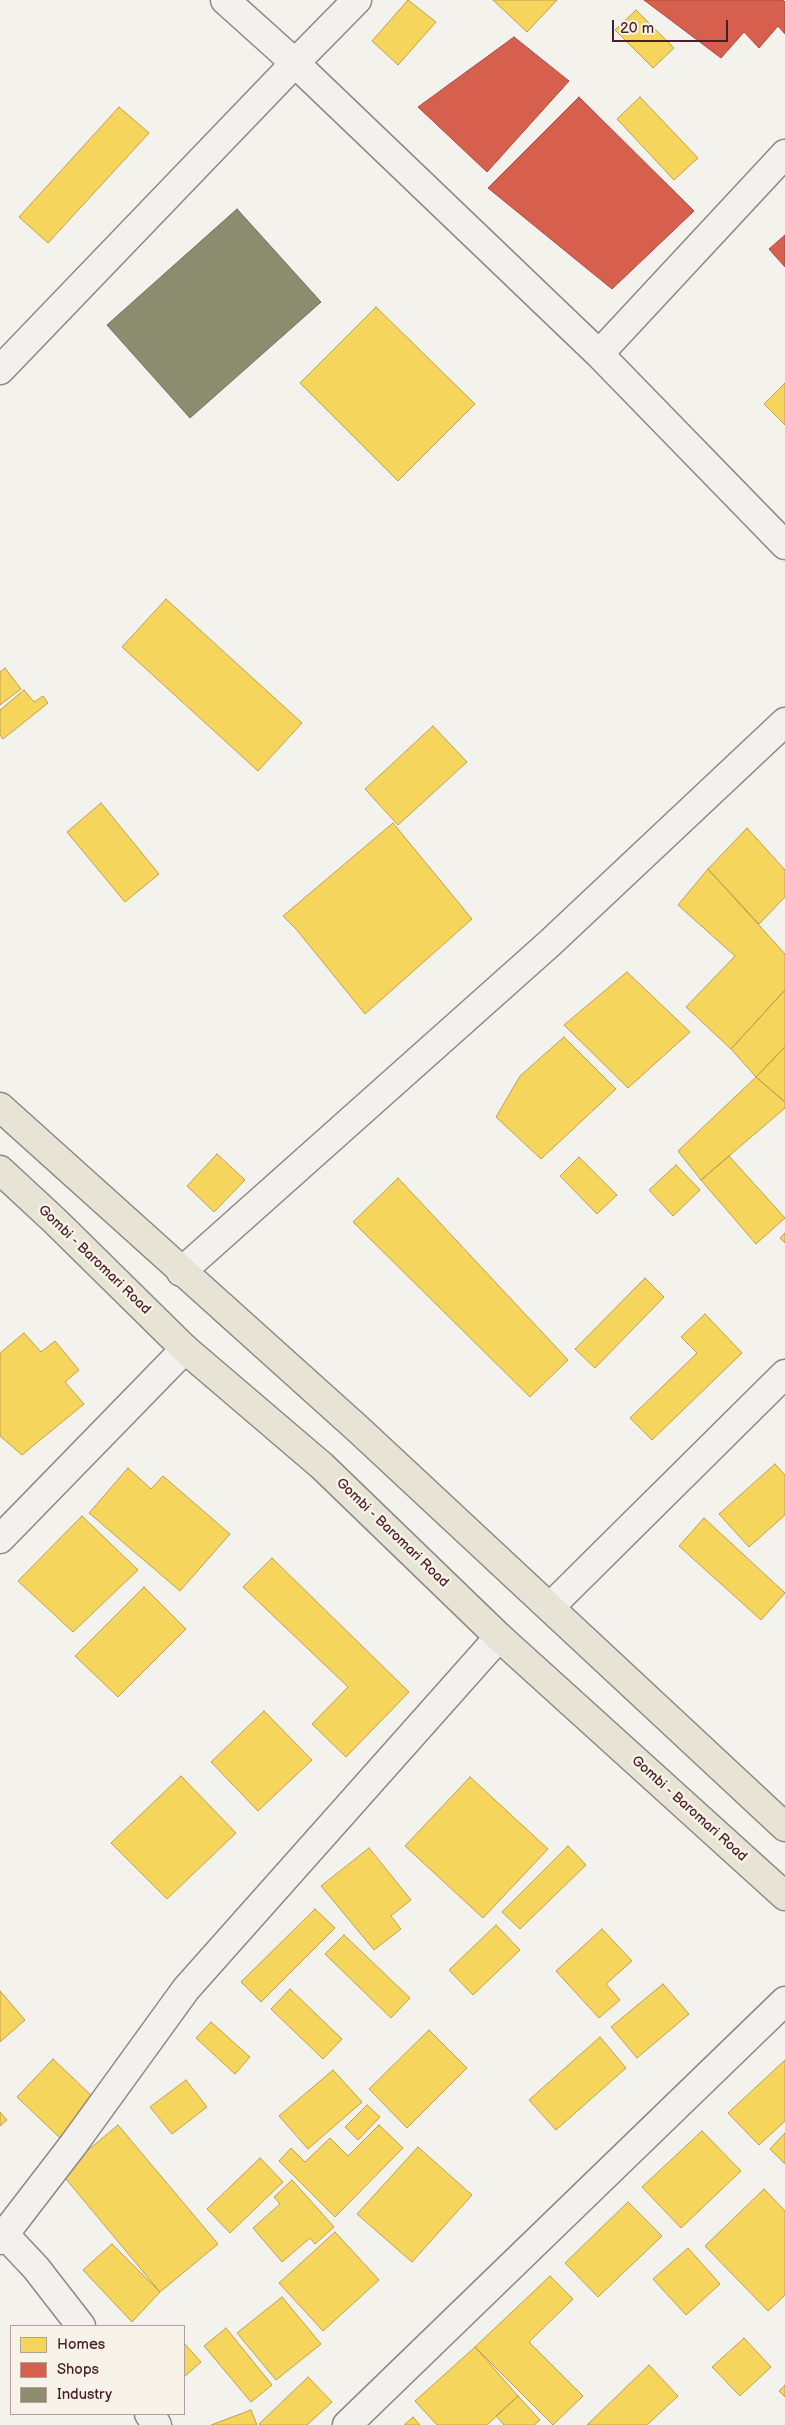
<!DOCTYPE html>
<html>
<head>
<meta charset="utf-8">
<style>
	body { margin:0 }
	#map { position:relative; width:785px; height:2425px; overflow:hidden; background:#f4f2ec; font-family:"Balsamiq Sans",sans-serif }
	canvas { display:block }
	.legend { position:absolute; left:10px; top:2325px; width:175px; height:90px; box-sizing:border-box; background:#f7f3e8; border:1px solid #b29e9c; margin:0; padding:6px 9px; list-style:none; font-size:15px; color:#4a1f2b }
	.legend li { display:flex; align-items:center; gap:10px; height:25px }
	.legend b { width:25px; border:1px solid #b29e9c }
	.scale { position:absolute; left:612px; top:20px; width:116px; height:22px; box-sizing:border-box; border:2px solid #4a1f2b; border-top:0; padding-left:6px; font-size:15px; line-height:18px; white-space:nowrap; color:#4a1f2b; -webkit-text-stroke:4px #f7f3e8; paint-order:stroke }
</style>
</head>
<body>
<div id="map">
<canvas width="785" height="2425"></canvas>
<ul class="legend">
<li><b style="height:14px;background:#f6d55c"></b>Homes</li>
<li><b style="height:14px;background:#d6604d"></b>Shops</li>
<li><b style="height:14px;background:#8c8c6e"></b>Industry</li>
</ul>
<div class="scale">20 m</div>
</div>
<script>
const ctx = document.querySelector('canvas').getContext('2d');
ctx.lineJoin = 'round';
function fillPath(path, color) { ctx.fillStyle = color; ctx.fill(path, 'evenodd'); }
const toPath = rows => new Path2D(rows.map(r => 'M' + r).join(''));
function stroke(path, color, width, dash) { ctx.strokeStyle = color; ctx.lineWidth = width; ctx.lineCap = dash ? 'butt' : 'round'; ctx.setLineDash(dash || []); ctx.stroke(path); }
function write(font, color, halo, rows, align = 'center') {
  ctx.font = font + ' "Balsamiq Sans",sans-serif'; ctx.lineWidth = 5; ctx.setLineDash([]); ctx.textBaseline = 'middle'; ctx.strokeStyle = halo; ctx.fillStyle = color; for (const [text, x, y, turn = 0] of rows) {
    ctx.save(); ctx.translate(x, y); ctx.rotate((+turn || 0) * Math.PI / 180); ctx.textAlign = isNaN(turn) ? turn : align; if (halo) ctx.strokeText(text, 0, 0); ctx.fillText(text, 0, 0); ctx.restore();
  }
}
const homes = toPath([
	[408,0,436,22,398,65,372,41,408,0],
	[493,0,557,0,527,32,493,0],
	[636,10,674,48,653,68,615,30,636,10],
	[640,97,698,158,674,180,617,119,640,97],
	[119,107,149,133,48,243,19,217,119,107],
	[376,307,475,404,398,481,300,383,376,307],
	[785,383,785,425,764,404,785,383],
	[166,599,302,723,258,771,122,647,166,599],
	[5,668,21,689,0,705,0,672,5,668],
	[24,690,34,702,43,696,48,703,3,739,0,735,0,710,24,690],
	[433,726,467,762,398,825,365,789,433,726],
	[101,803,159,874,125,902,67,832,101,803],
	[393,823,472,919,365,1014,296,929,283,916,393,823],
	[747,828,785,870,785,897,759,924,708,869,747,828],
	[708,869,785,954,785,990,731,1049,686,1007,735,956,678,905,708,869],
	[627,972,690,1032,628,1088,564,1025,627,972],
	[785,990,785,1047,756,1077,731,1049,785,990],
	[564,1037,616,1089,541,1159,496,1117,520,1076,564,1037],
	[785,1047,785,1102,756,1077,785,1047],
	[756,1077,785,1102,785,1108,701,1180,678,1151,756,1077],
	[217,1154,245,1180,214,1212,187,1186,217,1154],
	[729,1156,785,1218,756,1244,701,1180,729,1156],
	[579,1157,617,1195,597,1214,560,1176,579,1157],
	[676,1165,700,1190,673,1216,649,1190,676,1165],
	[398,1178,568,1360,530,1397,353,1222,398,1178],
	[785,1233,785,1243,780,1238,785,1233],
	[645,1278,664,1297,595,1368,575,1349,645,1278],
	[705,1314,742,1353,652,1440,630,1418,697,1353,681,1337,705,1314],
	[24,1333,41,1352,55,1341,79,1370,65,1382,84,1404,22,1455,0,1436,0,1353,24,1333],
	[775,1464,785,1475,785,1515,749,1547,719,1514,775,1464],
	[128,1468,151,1489,163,1476,230,1534,180,1591,89,1513,128,1468],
	[82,1516,138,1570,73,1632,18,1581,82,1516],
	[704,1518,785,1593,761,1620,679,1546,704,1518],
	[272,1558,409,1692,346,1757,312,1724,348,1687,243,1587,272,1558],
	[144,1587,186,1629,118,1697,75,1656,144,1587],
	[264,1711,312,1760,258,1811,211,1762,264,1711],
	[181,1776,236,1833,167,1899,111,1843,181,1776],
	[470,1777,548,1849,483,1918,405,1846,470,1777],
	[568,1846,586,1865,520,1929,502,1912,568,1846],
	[369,1848,411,1900,391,1916,401,1929,374,1950,321,1886,369,1848],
	[315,1909,335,1928,261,2002,241,1982,315,1909],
	[496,1925,520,1950,473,1995,449,1970,496,1925],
	[602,1929,632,1961,606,1984,620,2000,599,2018,556,1971,602,1929],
	[344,1935,410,1998,391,2018,325,1954,344,1935],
	[663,1984,689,2014,637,2058,611,2027,663,1984],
	[290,1989,342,2039,323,2059,271,2009,290,1989],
	[0,1991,25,2020,0,2042,0,1991],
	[211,2022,250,2057,235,2074,196,2038,211,2022],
	[429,2030,467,2068,407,2128,369,2089,429,2030],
	[600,2037,626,2068,556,2130,529,2100,600,2037],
	[53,2059,96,2100,60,2138,17,2097,53,2059],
	[785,2060,785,2121,759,2145,728,2113,785,2060],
	[333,2070,362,2102,308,2149,279,2116,333,2070],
	[186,2080,207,2107,172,2134,150,2107,186,2080],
	[367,2105,380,2117,358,2140,345,2127,367,2105],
	[0,2112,7,2120,0,2126,0,2112],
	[118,2125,218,2244,160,2292,61,2173,118,2125],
	[379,2125,403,2148,335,2217,279,2161,291,2148,305,2162,330,2138,348,2156,379,2125],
	[702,2131,741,2171,681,2228,642,2187,702,2131],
	[785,2133,785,2164,770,2149,785,2133],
	[418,2147,472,2195,412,2262,357,2214,418,2147],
	[260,2158,283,2182,230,2233,207,2209,260,2158],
	[292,2180,334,2227,315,2244,310,2238,282,2262,253,2228,280,2204,274,2197,292,2180],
	[764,2189,785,2211,785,2295,768,2311,705,2246,764,2189],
	[628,2202,662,2236,598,2297,565,2263,628,2202],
	[335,2232,379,2280,323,2331,279,2283,335,2232],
	[112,2244,160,2292,132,2322,83,2270,112,2244],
	[688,2248,720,2284,686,2315,653,2279,688,2248],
	[550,2276,573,2299,529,2342,583,2396,553,2425,475,2347,550,2276],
	[282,2297,321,2344,276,2380,237,2333,282,2297],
	[226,2328,272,2385,251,2402,204,2346,226,2328],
	[744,2338,771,2367,740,2396,712,2367,744,2338],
	[184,2343,201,2362,184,2377,184,2343],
	[475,2347,518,2396,487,2425,437,2425,415,2401,475,2347],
	[649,2365,678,2396,647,2425,587,2425,649,2365],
	[308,2377,332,2402,307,2425,260,2425,259,2424,308,2377],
	[785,2385,785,2397,779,2391,785,2385],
	[518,2396,540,2420,534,2425,504,2425,496,2416,518,2396],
	[251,2410,257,2425,211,2425,251,2410],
	[413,2417,420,2425,404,2425,413,2417]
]);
const shops = toPath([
	[644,0,783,0,785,2,785,34,778,26,759,48,744,32,721,58,644,0],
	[514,37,569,81,487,172,418,107,514,37],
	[579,97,694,211,612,289,488,188,579,97],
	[785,235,785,267,769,249,785,235]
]);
const industry = toPath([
	[237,209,321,302,190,418,107,325,237,209]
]);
const minor = toPath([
	[357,0,295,63,599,354,785,154],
	[599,354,785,545],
	[0,370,295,63,225,0],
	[181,1272,550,943,785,722],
	[0,1539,185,1349],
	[550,1607,785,1374],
	[5,2235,36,2268,81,2326],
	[0,2240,73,2145,186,1989,499,1637],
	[149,2414,157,2425],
	[347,2425,785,2001]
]);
const primary = toPath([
	[0,1107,358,1429,785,1827],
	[0,1170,54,1220,185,1349,322,1466,499,1637,785,1896]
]);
const streetNames = [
	["Gombi - Baromari Road",94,1260,44],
	["Gombi - Baromari Road",392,1533,44],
	["Gombi - Baromari Road",689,1809,42]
];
fillPath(homes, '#f6d55c');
stroke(homes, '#c29e4d', 1);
fillPath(shops, '#d6604d');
stroke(shops, '#ac4c43', 1);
fillPath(industry, '#8c8c6e');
stroke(industry, '#786b5a', 1);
stroke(minor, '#8f8685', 31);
stroke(primary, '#8f8685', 31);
stroke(minor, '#f2f1ed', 28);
stroke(primary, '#e8e4d5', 28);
write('14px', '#4a1f2b', '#f7f3e8', streetNames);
</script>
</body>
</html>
